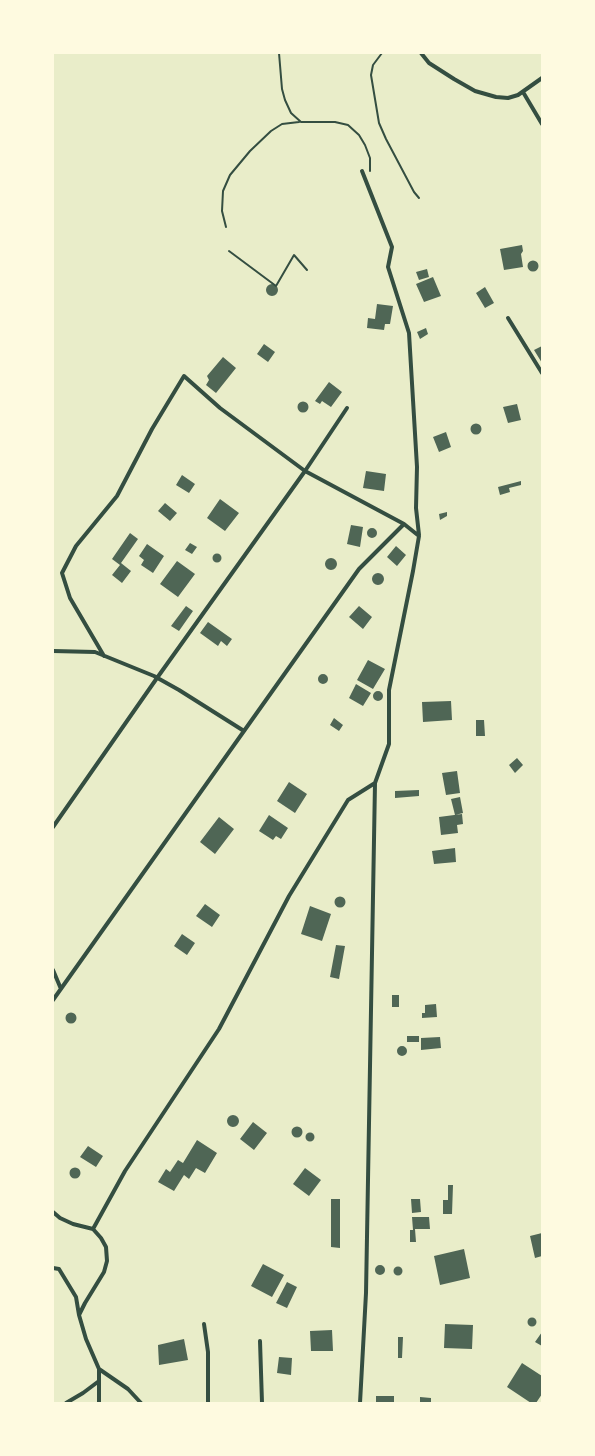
<!DOCTYPE html>
<html>
<head>
<meta charset="utf-8">
<style>
	body { margin:0 }
	#map { position:relative; width:595px; height:1456px; overflow:hidden; background:#e9edc9; font-family:Jost,sans-serif }
	canvas { display:block }
	.frame { position:absolute; inset:0; border:54px solid #fefae0; pointer-events:none }
</style>
</head>
<body>
<div id="map">
<canvas width="595" height="1456"></canvas>
<div class="frame"></div>
</div>
<script>
const ctx = document.querySelector('canvas').getContext('2d');
ctx.lineJoin = 'round';
function fillPath(path, color) { ctx.fillStyle = color; ctx.fill(path, 'evenodd'); }
const toPath = rows => new Path2D(rows.map(r => 'M' + r).join(''));
function stroke(path, color, width, dash) { ctx.strokeStyle = color; ctx.lineWidth = width; ctx.lineCap = dash ? 'butt' : 'round'; ctx.setLineDash(dash || []); ctx.stroke(path); }
const building = toPath([
	[522,245,523,251,521,254,523,267,504,270,500,249],
	'527.5 266a5.5 5.5 0 1 1 11 0a5.5 5.5 0 1 1-11 0Z',
	[427,269,429,277,419,280,416,272],
	[433,277,441,296,424,302,416,284],
	'266 290a6 6 0 1 1 12 0a6 6 0 1 1-12 0Z',
	[485,287,494,303,485,308,476,293],
	[377,304,393,306,390,324,385,324,384,330,367,328,368,318,375,319],
	[426,328,428,334,420,339,417,332],
	[264,344,275,352,268,362,257,354],
	[542,346,542,363,534,350],
	[223,357,236,368,216,393,206,385,209,380,207,376],
	[329,382,342,392,331,407,322,401,320,404,315,401],
	'297.5 407a5.5 5.5 0 1 1 11 0a5.5 5.5 0 1 1-11 0Z',
	[517,404,521,420,508,423,503,407],
	'470.5 429a5.5 5.5 0 1 1 11 0a5.5 5.5 0 1 1-11 0Z',
	[446,432,451,447,439,452,433,437],
	[366,471,386,474,384,491,363,488],
	[182,475,195,484,189,493,176,485],
	[521,481,521,485,509,488,510,492,500,495,498,487],
	[220,499,239,513,225,531,207,518],
	[165,503,177,513,170,521,158,511],
	[447,512,447,516,440,520,439,514],
	[351,525,363,527,360,547,347,544],
	'367 533a5 5 0 1 1 10 0a5 5 0 1 1-10 0Z',
	[130,533,138,539,121,563,131,571,122,583,112,575,120,565,112,559],
	[190,543,197,547,192,554,185,550],
	[147,544,164,556,153,573,141,565,144,560,139,556],
	[396,546,406,555,397,566,387,557],
	'212.5 558a4.5 4.5 0 1 1 9 0a4.5 4.5 0 1 1-9 0Z',
	'325 564a6 6 0 1 1 12 0a6 6 0 1 1-12 0Z',
	[177,561,195,574,178,597,160,584],
	'372 579a6 6 0 1 1 12 0a6 6 0 1 1-12 0Z',
	[186,606,193,611,179,631,171,626],
	[359,606,372,617,363,629,349,617],
	[208,622,232,639,227,646,221,641,218,646,200,633],
	[368,660,385,669,373,689,357,680],
	'318 679a5 5 0 1 1 10 0a5 5 0 1 1-10 0Z',
	[356,684,371,693,363,706,349,698],
	'373 696a5 5 0 1 1 10 0a5 5 0 1 1-10 0Z',
	[451,701,452,720,423,722,422,702],
	[334,718,343,725,339,731,330,725],
	[476,720,484,720,485,736,476,736],
	[517,758,523,765,515,773,509,765],
	[457,771,460,793,446,795,442,773],
	[289,782,307,794,295,813,277,801],
	[419,790,419,796,395,798,395,791],
	[460,797,463,813,455,815,451,799],
	[462,814,463,824,457,825,458,833,441,835,439,817],
	[269,815,288,828,281,839,276,836,273,840,259,831],
	[219,817,234,829,215,854,200,842],
	[455,848,456,862,434,864,432,851],
	'334.5 902a5.5 5.5 0 1 1 11 0a5.5 5.5 0 1 1-11 0Z',
	[205,904,220,915,212,927,196,916],
	[310,906,331,914,322,941,301,934],
	[182,934,195,943,187,955,174,946],
	[336,945,345,946,339,979,330,977],
	[392,995,399,995,399,1007,392,1007],
	[436,1004,437,1017,422,1018,422,1013,425,1013,425,1005],
	'65.5 1018a5.5 5.5 0 1 1 11 0a5.5 5.5 0 1 1-11 0Z',
	[407,1036,419,1036,419,1042,407,1042],
	[440,1037,441,1048,421,1050,421,1038],
	'397 1051a5 5 0 1 1 10 0a5 5 0 1 1-10 0Z',
	'227 1121a6 6 0 1 1 12 0a6 6 0 1 1-12 0Z',
	[253,1122,267,1133,254,1150,240,1139],
	'291.5 1132a5.5 5.5 0 1 1 11 0a5.5 5.5 0 1 1-11 0Z',
	'305.5 1137a4.5 4.5 0 1 1 9 0a4.5 4.5 0 1 1-9 0Z',
	[197,1140,217,1153,205,1173,196,1168,189,1179,184,1175,174,1191,158,1182,166,1169,170,1172,178,1160,183,1163],
	[88,1146,103,1156,96,1167,80,1157],
	'69.5 1173a5.5 5.5 0 1 1 11 0a5.5 5.5 0 1 1-11 0Z',
	[305,1168,321,1180,309,1196,293,1184],
	[448,1185,453,1185,452,1214,443,1214,443,1200,448,1200],
	[331,1199,340,1199,340,1248,331,1247],
	[411,1199,420,1199,421,1212,412,1213],
	[412,1217,429,1217,430,1229,415,1229,416,1242,410,1242,410,1230,413,1230],
	[542,1233,542,1256,535,1258,530,1236],
	[464,1249,470,1278,440,1285,434,1256],
	[263,1264,284,1275,272,1297,251,1286],
	'375 1270a5 5 0 1 1 10 0a5 5 0 1 1-10 0Z',
	'393.5 1271a4.5 4.5 0 1 1 9 0a4.5 4.5 0 1 1-9 0Z',
	[287,1282,297,1287,287,1308,276,1303],
	'527.5 1322a4.5 4.5 0 1 1 9 0a4.5 4.5 0 1 1-9 0Z',
	[445,1324,473,1325,472,1349,444,1348],
	[332,1330,333,1351,311,1351,310,1331],
	[542,1332,542,1346,535,1342],
	[398,1337,403,1337,402,1358,398,1358],
	[184,1339,188,1360,159,1365,158,1345],
	[279,1357,292,1358,291,1375,277,1373],
	[522,1363,542,1376,542,1394,536,1403,531,1403,507,1387],
	[376,1396,394,1396,394,1403,376,1403],
	[420,1397,431,1398,431,1403,420,1403]
]);
const path = toPath([
	[279,53,282,89,285,100,291,113,301,122,335,122,348,125,359,135,365,145,370,158,370,171],
	[382,53,373,65,371,75,379,123,386,139,414,192,419,198],
	[226,227,222,211,223,191,230,175,250,151,271,131,282,124,299,122],
	[229,251,276,286,294,255,307,270]
]);
const minor = toPath([
	[421,53,429,63,454,79,475,91,496,97,508,98,518,95,542,78],
	[523,92,542,124],
	[362,171,392,247,388,267,409,333,417,467,416,508,419,535],
	[508,318,542,373],
	[53,651,95,652,154,676,179,690,244,731],
	[104,656,70,598,62,573,76,546,117,496,152,429,184,376,220,408,305,471,347,408],
	[53,827,157,678,305,471,404,524,419,536,413,571,389,690,389,744,375,783,366,1293,360,1403],
	[53,970,61,989],
	[53,1000,359,569,404,524],
	[53,1212,60,1218,73,1224,93,1229,101,1238,106,1247,107,1261,104,1272,85,1303,79,1315,86,1339,99,1369,99,1403],
	[93,1229,125,1171,219,1029,289,896,348,800,375,783],
	[53,1268,59,1269,76,1297,79,1315],
	[204,1324,208,1352,208,1403],
	[260,1341,262,1403],
	[99,1369,128,1389,141,1403],
	[66,1403,83,1393,99,1381]
]);
fillPath(building, '#4f6655');
stroke(path, '#344e41', 2);
stroke(minor, '#344e41', 4);
</script>
</body>
</html>
